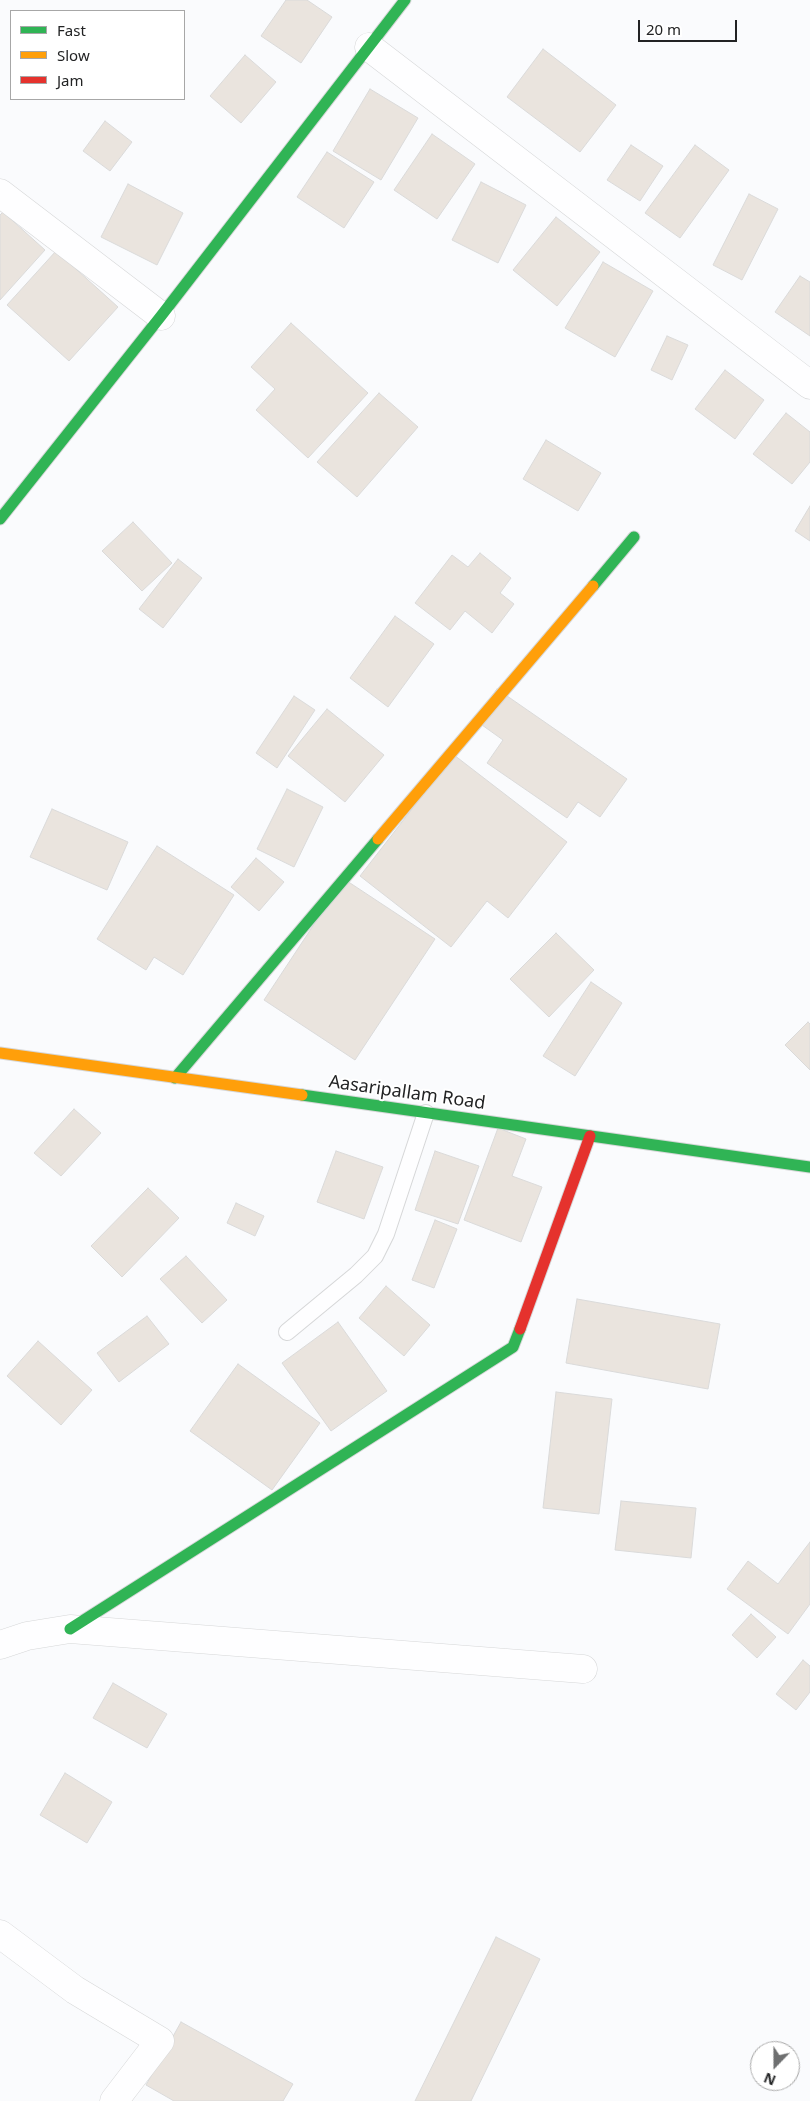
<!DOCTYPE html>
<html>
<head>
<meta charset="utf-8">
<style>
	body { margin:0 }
	#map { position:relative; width:810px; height:2101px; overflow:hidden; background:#fafbfd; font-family:"Noto Sans",sans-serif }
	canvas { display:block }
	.legend { position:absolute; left:10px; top:10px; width:175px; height:90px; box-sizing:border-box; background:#fff; border:1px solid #a7a7a7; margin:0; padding:6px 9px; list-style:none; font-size:15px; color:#222324 }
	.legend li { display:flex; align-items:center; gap:10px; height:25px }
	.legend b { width:25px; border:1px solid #a7a7a7 }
	.north { position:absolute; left:750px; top:2041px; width:50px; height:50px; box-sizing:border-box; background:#fff; border:1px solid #a7a7a7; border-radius:50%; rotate:202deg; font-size:14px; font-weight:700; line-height:20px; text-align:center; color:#222324 }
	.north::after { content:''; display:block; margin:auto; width:18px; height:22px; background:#6e6f70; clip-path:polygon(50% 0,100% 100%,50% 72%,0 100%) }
	.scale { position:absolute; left:638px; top:20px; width:99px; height:22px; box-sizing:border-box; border:2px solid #222324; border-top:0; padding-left:6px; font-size:15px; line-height:18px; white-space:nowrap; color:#222324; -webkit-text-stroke:4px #fff; paint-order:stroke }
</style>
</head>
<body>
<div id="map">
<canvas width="810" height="2101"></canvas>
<ul class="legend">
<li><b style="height:6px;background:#30b455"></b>Fast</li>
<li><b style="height:6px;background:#ff9f0a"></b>Slow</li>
<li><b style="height:6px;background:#e5322d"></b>Jam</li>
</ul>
<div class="north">N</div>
<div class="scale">20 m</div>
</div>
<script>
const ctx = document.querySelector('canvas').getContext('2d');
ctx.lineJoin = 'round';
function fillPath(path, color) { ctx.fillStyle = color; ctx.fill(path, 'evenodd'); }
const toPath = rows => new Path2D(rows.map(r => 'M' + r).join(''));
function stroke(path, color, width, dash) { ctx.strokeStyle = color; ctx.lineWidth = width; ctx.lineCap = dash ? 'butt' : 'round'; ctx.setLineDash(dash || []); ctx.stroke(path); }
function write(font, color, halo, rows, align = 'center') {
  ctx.font = font + ' "Noto Sans",sans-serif'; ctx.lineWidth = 4; ctx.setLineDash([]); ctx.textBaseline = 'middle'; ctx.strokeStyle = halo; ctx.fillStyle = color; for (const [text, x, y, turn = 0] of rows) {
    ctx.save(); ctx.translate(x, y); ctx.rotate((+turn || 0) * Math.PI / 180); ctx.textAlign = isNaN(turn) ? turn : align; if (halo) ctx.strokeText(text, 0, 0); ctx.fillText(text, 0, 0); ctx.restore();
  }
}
const building = toPath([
	[286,0,307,0,332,17,301,63,261,36,286,0],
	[543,49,616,105,580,152,507,97,543,49],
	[245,55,276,82,241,123,210,96,245,55],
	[370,89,418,118,381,180,333,151,370,89],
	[105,121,132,142,110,171,83,151,105,121],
	[432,134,475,164,437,219,394,190,432,134],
	[631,145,663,166,640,201,607,180,631,145],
	[695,145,729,170,680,238,645,213,695,145],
	[327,152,374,182,344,228,297,197,327,152],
	[481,182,526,205,498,263,452,240,481,182],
	[128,184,183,213,157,265,101,237,128,184],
	[749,194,778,209,742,280,713,265,749,194],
	[3,212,45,250,0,300,0,215,3,212],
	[556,217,600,252,557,306,513,270,556,217],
	[56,251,118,307,69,361,7,305,56,251],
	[603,262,653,291,615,357,565,328,603,262],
	[800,276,810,282,810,336,775,312,800,276],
	[291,323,368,393,308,458,256,410,275,389,251,367,291,323],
	[667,336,688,345,672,380,651,370,667,336],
	[725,370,764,400,735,439,695,409,725,370],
	[379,393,418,427,357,497,317,462,379,393],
	[786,413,810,432,810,462,792,484,753,454,786,413],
	[546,440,601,473,578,511,523,479,546,440],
	[810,506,810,541,795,531,810,506],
	[133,522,172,563,142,591,102,551,133,522],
	[480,553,511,578,500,593,514,604,492,633,465,611,450,630,415,603,452,555,468,567,480,553],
	[178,559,202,578,163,628,139,609,178,559],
	[395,616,434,644,388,707,350,678,395,616],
	[497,689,627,779,600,817,578,802,567,818,487,763,503,740,475,720,497,689],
	[294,696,315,710,277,768,256,753,294,696],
	[327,709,384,755,345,802,288,756,327,709],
	[454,755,567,842,508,918,487,901,451,947,360,876,454,755],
	[287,789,323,807,294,867,257,849,287,789],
	[52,809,128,842,107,890,30,857,52,809],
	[157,846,234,895,183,975,154,957,146,970,97,939,157,846],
	[256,858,284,882,259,911,231,887,256,858],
	[344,879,435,939,355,1060,264,1000,344,879],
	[556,933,594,970,549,1017,510,979,556,933],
	[591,982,622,1003,575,1076,543,1056,591,982],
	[808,1022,810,1024,810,1070,785,1045,808,1022],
	[74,1109,101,1133,61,1176,34,1153,74,1109],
	[498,1128,526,1139,512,1176,542,1187,521,1242,464,1220,498,1128],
	[336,1151,383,1167,364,1219,317,1202,336,1151],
	[435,1151,479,1166,458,1224,415,1210,435,1151],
	[148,1188,179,1218,122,1277,91,1246,148,1188],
	[236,1203,264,1216,255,1236,227,1223,236,1203],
	[435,1220,457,1229,434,1288,412,1280,435,1220],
	[186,1256,227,1300,202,1323,160,1279,186,1256],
	[386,1286,430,1325,404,1356,359,1318,386,1286],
	[577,1299,720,1324,708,1389,566,1363,577,1299],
	[147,1316,169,1344,119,1382,97,1353,147,1316],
	[338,1322,387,1391,331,1431,282,1363,338,1322],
	[38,1341,92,1390,61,1425,7,1376,38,1341],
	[238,1364,320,1423,272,1490,190,1431,238,1364],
	[556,1392,612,1399,599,1514,543,1508,556,1392],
	[621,1501,696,1508,691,1558,615,1550,621,1501],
	[810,1542,810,1604,788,1634,727,1589,748,1561,778,1584,810,1542],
	[751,1614,776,1637,757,1658,732,1635,751,1614],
	[803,1660,810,1666,810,1692,796,1710,776,1694,803,1660],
	[113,1683,167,1714,147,1748,93,1718,113,1683],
	[65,1773,112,1802,87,1843,40,1815,65,1773],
	[496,1937,540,1959,471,2101,415,2101,496,1937],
	[181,2022,293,2084,283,2101,174,2101,146,2085,181,2022]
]);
const lane = toPath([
	[287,1332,356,1275,375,1256,386,1234,426,1113]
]);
const street = toPath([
	[369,47,810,385],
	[0,193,161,316],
	[0,1645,27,1636,70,1629,583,1669],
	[0,1934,75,1990,160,2041,114,2101]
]);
const fast = toPath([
	[0,519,161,316,405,0],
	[593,586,634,537],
	[175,1078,378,839],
	[302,1095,810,1167],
	[70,1629,513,1347,520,1329]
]);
const slow = toPath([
	[378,839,593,586],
	[0,1053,302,1095]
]);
const jam = toPath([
	[520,1329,590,1136]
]);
const streetNames = [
	["Aasaripallam Road",407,1093,8]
];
fillPath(building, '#eae4de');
stroke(building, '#dadada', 1);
stroke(lane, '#d6d7d8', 18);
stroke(street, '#d6d7d8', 29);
stroke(fast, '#d6d7d8', 13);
stroke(slow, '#d6d7d8', 13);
stroke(jam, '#d6d7d8', 13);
stroke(lane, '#fefeff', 16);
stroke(street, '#fefeff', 28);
stroke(fast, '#30b455', 11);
stroke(slow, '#ff9f0a', 11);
stroke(jam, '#e5322d', 11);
write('18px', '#222324', '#fff', streetNames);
</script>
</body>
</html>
